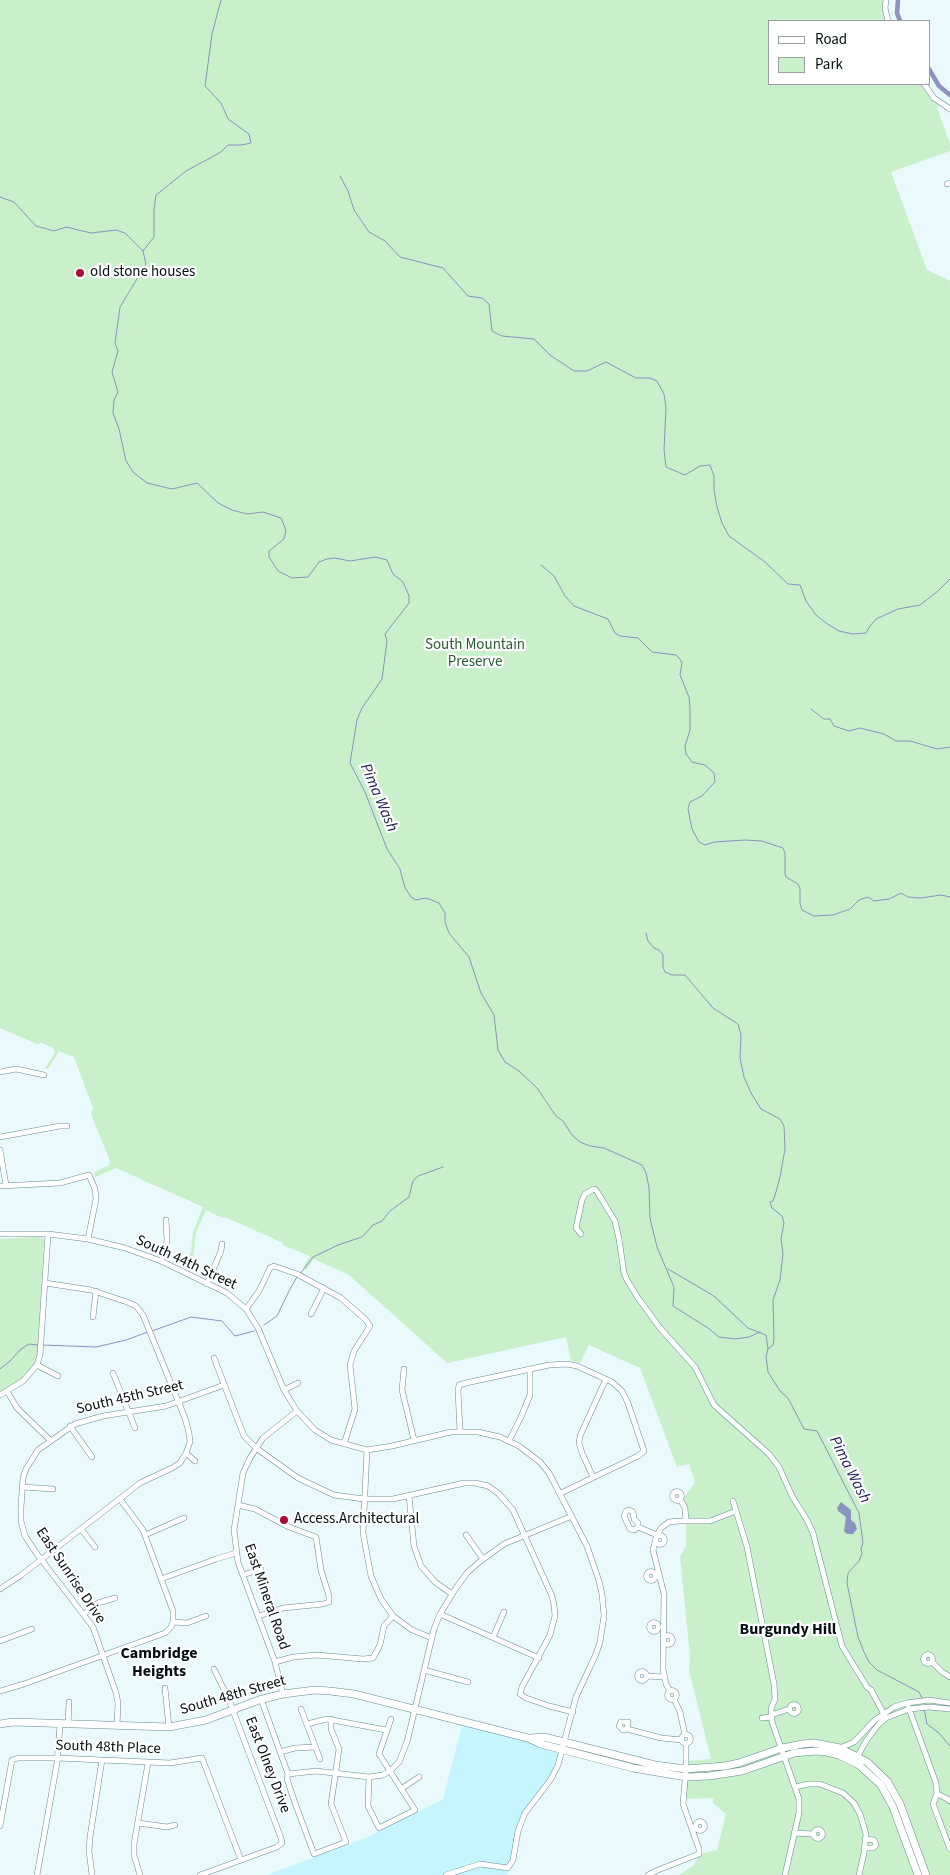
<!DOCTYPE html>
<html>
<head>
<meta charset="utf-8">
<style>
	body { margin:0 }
	#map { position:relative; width:950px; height:1875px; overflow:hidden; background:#eaf9fc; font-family:"Source Sans 3",sans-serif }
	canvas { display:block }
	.legend { position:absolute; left:768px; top:20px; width:162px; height:65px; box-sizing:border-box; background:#fff; border:1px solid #9a9fa0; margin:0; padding:6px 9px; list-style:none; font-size:15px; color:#030f12 }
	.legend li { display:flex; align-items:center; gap:10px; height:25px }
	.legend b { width:25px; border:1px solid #9a9fa0 }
</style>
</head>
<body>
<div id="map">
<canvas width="950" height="1875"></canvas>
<ul class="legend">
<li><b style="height:6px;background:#fff"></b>Road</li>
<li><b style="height:14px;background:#c9f0cb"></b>Park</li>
</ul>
</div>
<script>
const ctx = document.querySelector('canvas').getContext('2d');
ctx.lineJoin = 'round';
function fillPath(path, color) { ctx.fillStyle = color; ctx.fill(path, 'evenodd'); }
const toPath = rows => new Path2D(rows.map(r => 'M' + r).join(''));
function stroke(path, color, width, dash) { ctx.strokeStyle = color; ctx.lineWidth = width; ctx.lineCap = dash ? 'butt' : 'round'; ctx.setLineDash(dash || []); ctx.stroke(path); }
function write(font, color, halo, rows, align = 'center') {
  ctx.font = font + ' "Source Sans 3",sans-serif'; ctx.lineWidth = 4.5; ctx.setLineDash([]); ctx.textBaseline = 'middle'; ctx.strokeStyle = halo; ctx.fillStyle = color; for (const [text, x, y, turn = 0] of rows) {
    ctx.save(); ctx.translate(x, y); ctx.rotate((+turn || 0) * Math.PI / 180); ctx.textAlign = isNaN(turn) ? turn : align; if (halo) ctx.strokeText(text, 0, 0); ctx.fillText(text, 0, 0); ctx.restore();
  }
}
const built = toPath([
	[464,1722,563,1746,558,1765,527,1808,507,1875,267,1875,368,1837,443,1799,460,1733]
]);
const green = toPath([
	[0,0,884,0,883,11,886,21,769,21,769,84,922,84,940,105,937,108,950,144,950,151,891,172,927,270,950,281,950,1875,679,1875,694,1865,699,1854,717,1850,726,1814,713,1803,713,1798,684,1799,686,1761,711,1759,689,1670,690,1656,680,1557,686,1546,686,1521,682,1501,695,1482,689,1464,677,1467,640,1368,589,1345,580,1363,571,1361,566,1337,447,1363,349,1275,314,1259,306,1270,303,1268,310,1256,282,1245,283,1243,225,1217,222,1218,206,1210,196,1233,193,1258,188,1268,185,1267,191,1252,193,1232,203,1207,116,1168,96,1177,93,1173,109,1165,110,1161,91,1114,93,1108,74,1057,59,1051,48,1069,45,1068,55,1053,53,1048,40,1042,39,1045,0,1028],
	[29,1237,43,1237,44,1240,38,1353,35,1364,22,1379,0,1392,0,1239]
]);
const water = toPath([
	[841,1502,851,1510,851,1520,855,1523,857,1529,853,1534,847,1534,844,1531,846,1517,838,1511,837,1508]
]);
const stream = toPath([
	[340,176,348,191,354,210,369,232,385,241,400,257,443,268,468,296,482,298,489,304,492,331,502,336,534,339,550,355,574,371,587,371,606,362,636,378,650,378,657,381,664,394,666,408,664,450,666,467,685,475,700,466,710,465,714,476,714,490,717,507,722,523,729,536,765,562,788,584,800,585,806,601,816,615,826,623,839,631,853,634,866,633,870,626,876,619,898,609,920,605,938,591,950,579],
	[0,197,14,202,36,226,54,231,66,227,91,233,116,230,125,233,143,251,146,264,120,307,115,343,118,351,112,372,118,392,114,400,113,413,119,429,126,461,133,472,147,483,172,489,197,483,218,503,232,510,247,514,263,512,281,518,286,530,284,539,269,551,269,557,278,571,292,578,308,577,319,562,327,559,335,558,350,561,375,557,387,560,393,574,403,582,409,596,409,603,385,634,387,641,382,679,362,708,357,720,350,763,365,792,387,849,400,869,405,888,411,897,416,900,426,898,439,903,445,913,445,922,449,933,469,957,481,993,494,1015,498,1050,505,1062,519,1071,537,1088,556,1116,563,1121,572,1135,580,1142,590,1146,604,1148,642,1165,646,1173,649,1187,650,1218,657,1247,674,1287,673,1306,708,1328,719,1337,735,1339,749,1337,760,1332],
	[143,251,154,237,154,209,156,195,186,171,221,152,228,145,241,145,251,143,249,134,228,119,221,103,205,86,212,34,221,0],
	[541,565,554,576,565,596,574,606,608,619,615,633,620,636,638,638,652,652,676,655,680,659,682,663,680,675,689,697,690,708,690,730,685,746,686,754,692,762,705,765,714,773,715,782,702,796,690,802,688,809,692,829,699,842,705,845,714,842,745,840,762,841,783,848,785,853,785,873,786,877,798,884,800,889,800,903,802,910,814,916,833,915,850,909,859,900,868,897,874,901,889,899,901,893,908,897,920,898,941,895,950,897],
	[811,709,824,719,830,719,834,726,849,731,860,728,884,734,896,741,910,741,937,749,950,747],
	[646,933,648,941,654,948,659,950,663,955,663,967,665,972,672,975,685,975,713,1008,738,1024,741,1035,740,1058,744,1077,751,1093,761,1109,780,1119,784,1126,785,1149,780,1177,776,1192,773,1201,770,1202,772,1208,782,1216,784,1223,781,1239,783,1254,780,1280,773,1300,774,1339,773,1345,768,1349],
	[668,1269,714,1296,748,1328,766,1335,768,1349,766,1357,768,1372,780,1391,788,1398,804,1429,817,1431,859,1513,863,1543,861,1549,862,1554,859,1561,848,1573,847,1583,858,1637,864,1652,869,1662,877,1670,919,1692,923,1700],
	[300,1274,313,1257,338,1245,362,1237,373,1225,382,1221,390,1211,409,1197,413,1181,418,1176,443,1167],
	[264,1325,277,1316,290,1289,297,1277],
	[152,1331,191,1317,222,1321,235,1336,254,1331],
	[42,1345,96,1347,126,1340,148,1332],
	[0,1369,10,1361,21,1349,29,1344,38,1345],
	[924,1709,927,1724,939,1733,950,1746]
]);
const canal = toPath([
	[898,0,897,13,900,21],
	[929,69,939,86,950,95]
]);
const minor = toPath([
	[886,0,885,8,888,21],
	[924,84,934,98,950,109],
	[947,184,950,183],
	[0,1072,16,1069,44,1075],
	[0,1137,60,1126,67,1126],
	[0,1150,6,1185],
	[0,1186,60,1183,89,1175,95,1189,96,1199,88,1239],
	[0,1234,48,1234,88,1239,125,1248,161,1261,227,1293,246,1309,258,1328,284,1390,297,1411,315,1430,331,1440,367,1450,392,1446,451,1432,478,1432,500,1437,519,1446,540,1462,549,1473,587,1546,599,1581,602,1594,604,1616,600,1642,596,1654,576,1697,558,1765,551,1779,525,1813,518,1831,513,1860,508,1868,480,1864,446,1875],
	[581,1234,576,1228,582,1200,585,1194,594,1189,596,1190,615,1221,619,1239,624,1273,627,1280,638,1298,660,1328,695,1367,714,1405,769,1454,779,1467,792,1496,807,1520,813,1533,842,1646,867,1687,871,1690,886,1718],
	[161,1261,166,1249,167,1239,166,1220],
	[207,1284,221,1251,222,1244],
	[246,1309,259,1291,270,1268,274,1266,297,1274,341,1298,366,1320,370,1326,354,1351,350,1365,355,1409,344,1444],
	[311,1314,324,1288],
	[93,1317,96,1291],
	[214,1358,244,1436,256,1448,298,1478,334,1495,364,1499,393,1499,464,1483,475,1483,488,1486,499,1494,513,1510,552,1596,554,1605,555,1616,550,1635,522,1687,520,1694,526,1698,549,1706,573,1712],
	[37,1365,58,1376],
	[404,1369,402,1390,414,1440],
	[113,1373,135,1428],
	[284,1390,298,1383],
	[7,1391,17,1408,50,1440],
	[0,1395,23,1381,37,1365,40,1355,48,1234],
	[70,1426,92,1457],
	[460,1431,458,1391,459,1385,466,1383,549,1365,567,1364,577,1366,612,1382,622,1391,628,1403,644,1451,638,1456,561,1493],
	[509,1441,521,1417,530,1395,530,1369],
	[367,1450,363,1533,371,1576,381,1599,393,1616,412,1630,432,1638],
	[186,1453,195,1461],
	[593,1477,582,1453,579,1443,580,1436,606,1379],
	[22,1487,53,1489],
	'672.5 1496a4.5 4.5 0 1 1 9 0a4.5 4.5 0 1 1-9 0Z',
	[409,1496,414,1546,421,1566,435,1582,452,1594],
	[120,1499,143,1530,173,1611,173,1622],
	[680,1499,685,1508,686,1521],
	[733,1501,747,1547,774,1684,775,1699,771,1709,772,1722,799,1799,799,1813,785,1875],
	[238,1505,255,1509,289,1527,316,1537,321,1570,329,1596,329,1602,323,1604,283,1608,259,1616],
	[629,1510,633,1512,634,1519,638,1523,638,1527,634,1530,630,1529,624,1516,626,1511,629,1510],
	[638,1527,657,1535],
	[81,1529,95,1547],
	[145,1535,184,1518],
	[466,1535,483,1559],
	'655.5 1540a4.5 4.5 0 1 1 9 0a4.5 4.5 0 1 1-9 0Z',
	'646.5 1576a4.5 4.5 0 1 1 9 0a4.5 4.5 0 1 1-9 0Z',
	[243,1575,261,1569],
	[161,1579,216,1559,236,1553],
	[0,1589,20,1576,140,1483,172,1468,180,1463,186,1453,190,1442,189,1433,185,1418,143,1315,136,1306,127,1302,91,1290,45,1283],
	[84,1614,98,1603,115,1598],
	[440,1614,539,1658],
	'649.5 1627a4.5 4.5 0 1 1 9 0a4.5 4.5 0 1 1-9 0Z',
	'663.5 1640a4.5 4.5 0 1 1 9 0a4.5 4.5 0 1 1-9 0Z',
	[493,1637,504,1612],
	[0,1641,32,1629],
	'923.5 1659a4.5 4.5 0 1 1 9 0a4.5 4.5 0 1 1-9 0Z',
	[275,1662,293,1657,317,1655,363,1659,373,1658,380,1645,384,1626,393,1616],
	[932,1662,942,1672,950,1677],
	[424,1670,468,1682],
	'637.5 1676a4.5 4.5 0 1 1 9 0a4.5 4.5 0 1 1-9 0Z',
	[647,1676,664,1677],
	[165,1688,169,1727],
	'667.5 1695a4.5 4.5 0 1 1 9 0a4.5 4.5 0 1 1-9 0Z',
	[0,1691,24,1684,165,1633,171,1627,173,1622,187,1623,206,1616],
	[670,1691,666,1684,663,1669,664,1594,653,1550,657,1535,661,1528,669,1522,679,1521,710,1521,736,1511],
	[283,1694,275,1662,238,1562,234,1530,243,1473,250,1458,263,1438,297,1411],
	[261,1699,288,1774,287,1779,295,1803,314,1854,346,1842,331,1804,339,1749,331,1729,331,1719],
	[674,1699,680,1712,685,1735],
	[907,1703,936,1783,937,1794,933,1804,950,1849],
	'789.5 1709a4.5 4.5 0 1 1 9 0a4.5 4.5 0 1 1-9 0Z',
	[301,1709,320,1759],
	[771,1715,789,1709],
	[762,1718,771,1717],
	[307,1724,327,1719,386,1730],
	[68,1725,69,1702],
	[117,1726,118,1703,116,1693,93,1627,37,1554,25,1536,21,1521,21,1507,23,1478,26,1469,38,1450,75,1424,103,1416,166,1406,224,1385],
	[627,1729,628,1722,621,1722,619,1726,623,1730,627,1729,661,1738,682,1740],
	'681.5 1739a4.5 4.5 0 1 1 9 0a4.5 4.5 0 1 1-9 0Z',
	[840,1748,854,1742,875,1720,894,1707,907,1703,929,1700,950,1703],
	[280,1752,295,1748,315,1747],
	[856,1759,866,1741,878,1725,886,1718,909,1709,929,1707,950,1709],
	[288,1774,316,1771,369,1777,383,1775,390,1771,399,1762,407,1742,434,1629,440,1614,456,1588,467,1573,478,1563,504,1544,572,1516],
	[369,1777,368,1806,379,1828,415,1810,379,1754,391,1719],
	[796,1787,808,1784,820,1784,843,1793,854,1803,860,1814,866,1834,864,1853,859,1875],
	[401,1789,419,1777],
	[937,1794,942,1796,950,1801],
	'695.5 1826a4.5 4.5 0 1 1 9 0a4.5 4.5 0 1 1-9 0Z',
	[138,1823,167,1827,175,1825],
	[0,1826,12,1760,18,1758,57,1758,170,1763,202,1758,241,1860],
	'813.5 1834a4.5 4.5 0 1 1 9 0a4.5 4.5 0 1 1-9 0Z',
	[794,1833,813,1834],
	[864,1848,873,1848,876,1845,874,1840,865,1839],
	[37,1875,57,1763,60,1725],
	[92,1875,89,1851,90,1837,102,1760],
	[140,1875,134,1855,134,1844,148,1763],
	[200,1875,277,1847,282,1843,281,1838,229,1700,214,1669],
	[648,1875,658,1870,699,1854,699,1849,683,1804,686,1769,686,1744]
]);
const major = toPath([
	[0,1724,13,1722,169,1727,206,1720,259,1700,283,1694,315,1690,330,1691,354,1694,528,1738,541,1744,633,1768,686,1777,709,1776,742,1771,794,1753,815,1751,827,1752,839,1755,859,1765,881,1785,893,1807,918,1875],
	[531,1738,544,1737,655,1765,686,1769,725,1766,739,1763,782,1748,803,1744,814,1743,840,1748,867,1762,887,1781,900,1804,926,1875]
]);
const markers = [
	[80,273,5,"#a60c36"],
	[284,1520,5,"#a60c36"]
];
const poiNames = [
	["old stone houses",90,273],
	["Access.Architectural",294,1520]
];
const parkNames = [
	["South Mountain",475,646],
	["Preserve",475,663]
];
const streetNames = [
	["South 44th Street",186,1263,25],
	["South 45th Street",130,1398,-13],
	["East Sunrise Drive",70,1576,56],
	["East Mineral Road",266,1597,71],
	["South 48th Street",233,1696,-16],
	["South 48th Place",108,1748,2],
	["East Olney Drive",267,1765,69]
];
const waterNames = [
	["Pima Wash",378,798,67],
	["Pima Wash",849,1470,63]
];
const neighbourhoodNames = [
	["Burgundy Hill",788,1630],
	["Cambridge",159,1654],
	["Heights",159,1672]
];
fillPath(built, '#c5f5ff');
fillPath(green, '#c9f0cb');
fillPath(water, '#8c93c0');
stroke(stream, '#8c93c0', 1);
stroke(canal, '#8c93c0', 4.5);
stroke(minor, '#668a91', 6);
stroke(major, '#668a91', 8);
stroke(minor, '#fff', 5);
stroke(major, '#fff', 7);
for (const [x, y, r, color] of markers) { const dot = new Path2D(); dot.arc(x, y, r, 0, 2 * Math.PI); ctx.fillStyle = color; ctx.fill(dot); stroke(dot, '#fff', 2); }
write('15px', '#030f12', '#fff', poiNames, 'left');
write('15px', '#265e2f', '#fff', parkNames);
write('15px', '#030f12', '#fff', streetNames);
write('italic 16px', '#22235b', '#fff', waterNames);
write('bold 16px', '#030f12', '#fff', neighbourhoodNames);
</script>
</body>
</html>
